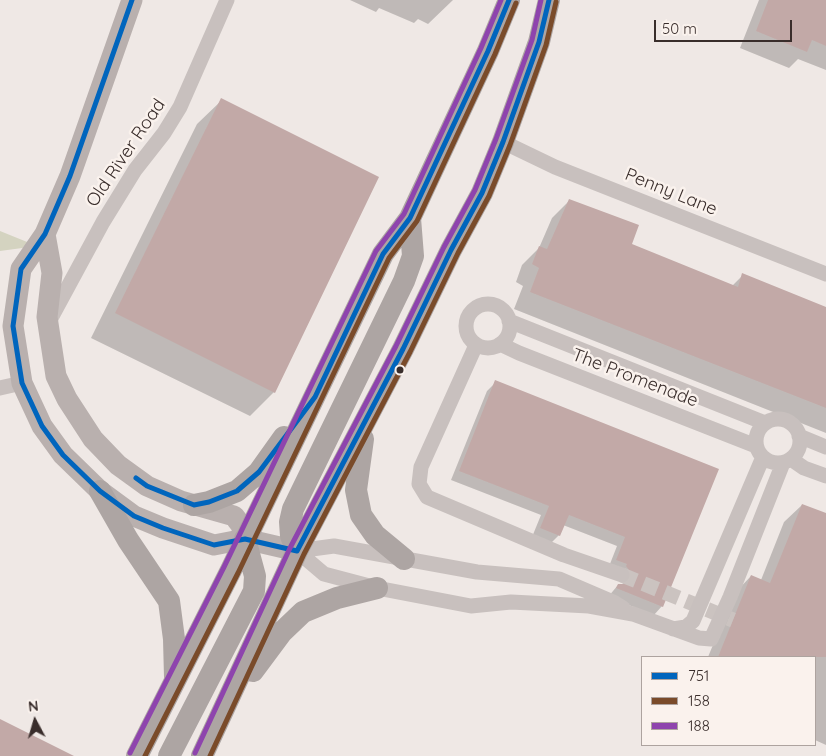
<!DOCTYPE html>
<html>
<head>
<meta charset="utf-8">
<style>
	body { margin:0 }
	#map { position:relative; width:826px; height:756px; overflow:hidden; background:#efe8e5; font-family:Quicksand,sans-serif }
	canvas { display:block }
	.legend { position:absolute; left:641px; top:656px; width:175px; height:90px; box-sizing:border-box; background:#faf2ed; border:1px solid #ada39f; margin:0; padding:6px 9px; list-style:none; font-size:15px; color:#392d2b }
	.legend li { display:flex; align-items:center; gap:10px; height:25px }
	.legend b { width:25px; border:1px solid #ada39f }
	.north { position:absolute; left:10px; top:696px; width:50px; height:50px; -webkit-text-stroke:4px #faf2ed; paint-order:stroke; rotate:354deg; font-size:14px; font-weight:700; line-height:20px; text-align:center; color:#392d2b }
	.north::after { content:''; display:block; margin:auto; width:18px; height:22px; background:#392d2b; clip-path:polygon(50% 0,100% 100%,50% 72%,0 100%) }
	.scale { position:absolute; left:654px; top:20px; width:138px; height:22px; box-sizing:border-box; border:2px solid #392d2b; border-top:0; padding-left:6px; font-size:15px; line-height:18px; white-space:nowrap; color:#392d2b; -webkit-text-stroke:4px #faf2ed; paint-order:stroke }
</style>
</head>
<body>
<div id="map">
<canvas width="826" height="756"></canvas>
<ul class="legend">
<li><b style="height:6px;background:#0065bd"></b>751</li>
<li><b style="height:6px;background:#7a4b2a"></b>158</li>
<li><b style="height:6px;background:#8e44ad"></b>188</li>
</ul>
<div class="north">N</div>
<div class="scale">50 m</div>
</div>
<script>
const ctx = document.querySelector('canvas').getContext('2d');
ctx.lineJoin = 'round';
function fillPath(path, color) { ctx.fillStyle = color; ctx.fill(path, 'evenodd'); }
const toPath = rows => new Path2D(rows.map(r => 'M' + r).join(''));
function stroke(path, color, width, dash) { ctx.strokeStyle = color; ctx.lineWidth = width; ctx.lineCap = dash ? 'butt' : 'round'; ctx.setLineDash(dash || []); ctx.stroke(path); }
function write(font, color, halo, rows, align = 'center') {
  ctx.font = font + ' Quicksand,sans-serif'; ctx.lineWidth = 5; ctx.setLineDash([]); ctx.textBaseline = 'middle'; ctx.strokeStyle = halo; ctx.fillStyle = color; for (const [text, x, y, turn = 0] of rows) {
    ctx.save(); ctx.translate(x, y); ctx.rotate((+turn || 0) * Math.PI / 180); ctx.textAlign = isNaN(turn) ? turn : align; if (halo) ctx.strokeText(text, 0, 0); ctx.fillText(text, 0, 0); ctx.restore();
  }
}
const green = toPath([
	[0,231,37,246,0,251]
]);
const shadow = toPath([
	[350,0,453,0,428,24,418,19,414,23,379,8,376,12],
	[759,0,826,0,826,70,798,59,789,68,740,48],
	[222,100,274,392,250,416,91,338,197,124],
	[569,201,630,245,732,286,743,275,826,309,826,433,514,309,523,286,516,282,522,265,539,248,552,218],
	[496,382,717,469,662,606,654,615,608,597,618,585,622,585,623,583,618,576,608,569,617,546,563,525,559,535,550,544,532,537,541,515,451,480,487,391],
	[802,505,826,514,826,745,815,740,815,657,708,657,734,594,751,576,761,580,784,522]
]);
const building = toPath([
	[768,0,826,0,826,46,812,40,807,52,756,31],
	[221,98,379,177,275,393,115,313],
	[569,199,639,225,632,244,738,287,742,273,826,307,826,408,530,292,539,268,532,264,539,246,547,249],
	[495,380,719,469,663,607,616,588,618,584,624,584,628,582,631,578,631,573,626,566,627,564,616,560,625,537,569,515,560,536,540,528,549,506,459,471],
	[802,504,826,513,826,657,718,657,751,575,770,583],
	[0,719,74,756,0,756]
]);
const minorTunnel = toPath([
	[622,575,733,620]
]);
const minor = toPath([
	[503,142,555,167,826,274],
	'466 326a22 22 0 1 1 44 0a22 22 0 1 1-44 0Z',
	[50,320,103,222,135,170,164,133,180,107,227,0],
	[509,321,765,423],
	[500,344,519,353,756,446],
	[476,345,421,467,419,484,427,497,564,555,622,575],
	[0,388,22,383],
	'756 441a22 22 0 1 1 44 0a22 22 0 1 1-44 0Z',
	[799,436,826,447],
	[791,459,804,468,826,476],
	[297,551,324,574,377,588,471,606,511,602,589,606,633,614,699,638,711,639,730,597,783,463],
	[297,551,334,546,477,572,559,579,615,603,623,608],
	[673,629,686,627,693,621,763,457]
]);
const secondary = toPath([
	[132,0,70,176,45,234,21,269,13,326,22,383,42,426,63,455,100,491,134,516,163,528,214,545,245,539,297,551],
	[45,234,52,273,47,317,56,376,67,399,93,439,118,465,147,486,181,501,234,516,241,525,245,539]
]);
const primary = toPath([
	[363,439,356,490,361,515,375,535,404,559],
	[100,491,128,540,169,601,174,639,175,677],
	[194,505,209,502,237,491,259,472,284,437],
	[297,551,291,536,290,522,293,509,404,281,413,256,410,218],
	[253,671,282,632,303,612,337,598,377,588],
	[137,756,231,570,383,254,410,218,488,51,509,0],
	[169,756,254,591,255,576,245,539],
	[202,756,297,551,403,349,451,250,482,193,503,142,539,42,549,0]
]);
const bus1 = toPath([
	[132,0,70,176,45,234,21,269,13,326,22,383,42,426,63,455,100,491,134,516,163,528,214,545,245,539,297,551,403,349,451,250,482,193,503,142,539,42,549,0],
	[136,478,147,486,194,505,209,502,237,491,259,472,315,397,383,254,410,218,488,51,509,0]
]);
const bus2 = toPath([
	[145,756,238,573,389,258,417,221,495,54,516,3],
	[210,756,304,554,410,352,458,253,489,196,510,145,546,45,556,2]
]);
const bus3 = toPath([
	[130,753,224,567,376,251,404,214,481,48,501,0],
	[195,753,290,548,396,346,444,247,475,190,496,139,532,40,541,0]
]);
const markers = [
	[400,370,4.5,"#392d2b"]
];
const streetNames = [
	["Old River Road",126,153,-56],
	["Penny Lane",671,192,22],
	["The Promenade",635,378,21]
];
fillPath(green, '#d4d3c0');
fillPath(shadow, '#0003');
fillPath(building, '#c2a9a7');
stroke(minorTunnel, '#cbc3c0', 15, [15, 8]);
stroke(minor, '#c8c0be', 15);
stroke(secondary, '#b9b0ae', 21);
stroke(primary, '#ada5a3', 22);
stroke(bus1, '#0065bd', 5);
stroke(bus2, '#7a4b2a', 5);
stroke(bus3, '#8e44ad', 5);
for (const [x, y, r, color] of markers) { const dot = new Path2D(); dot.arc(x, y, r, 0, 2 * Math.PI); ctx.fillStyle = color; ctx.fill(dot); stroke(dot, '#faf2ed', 2); }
write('18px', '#392d2b', '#faf2ed', streetNames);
</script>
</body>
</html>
